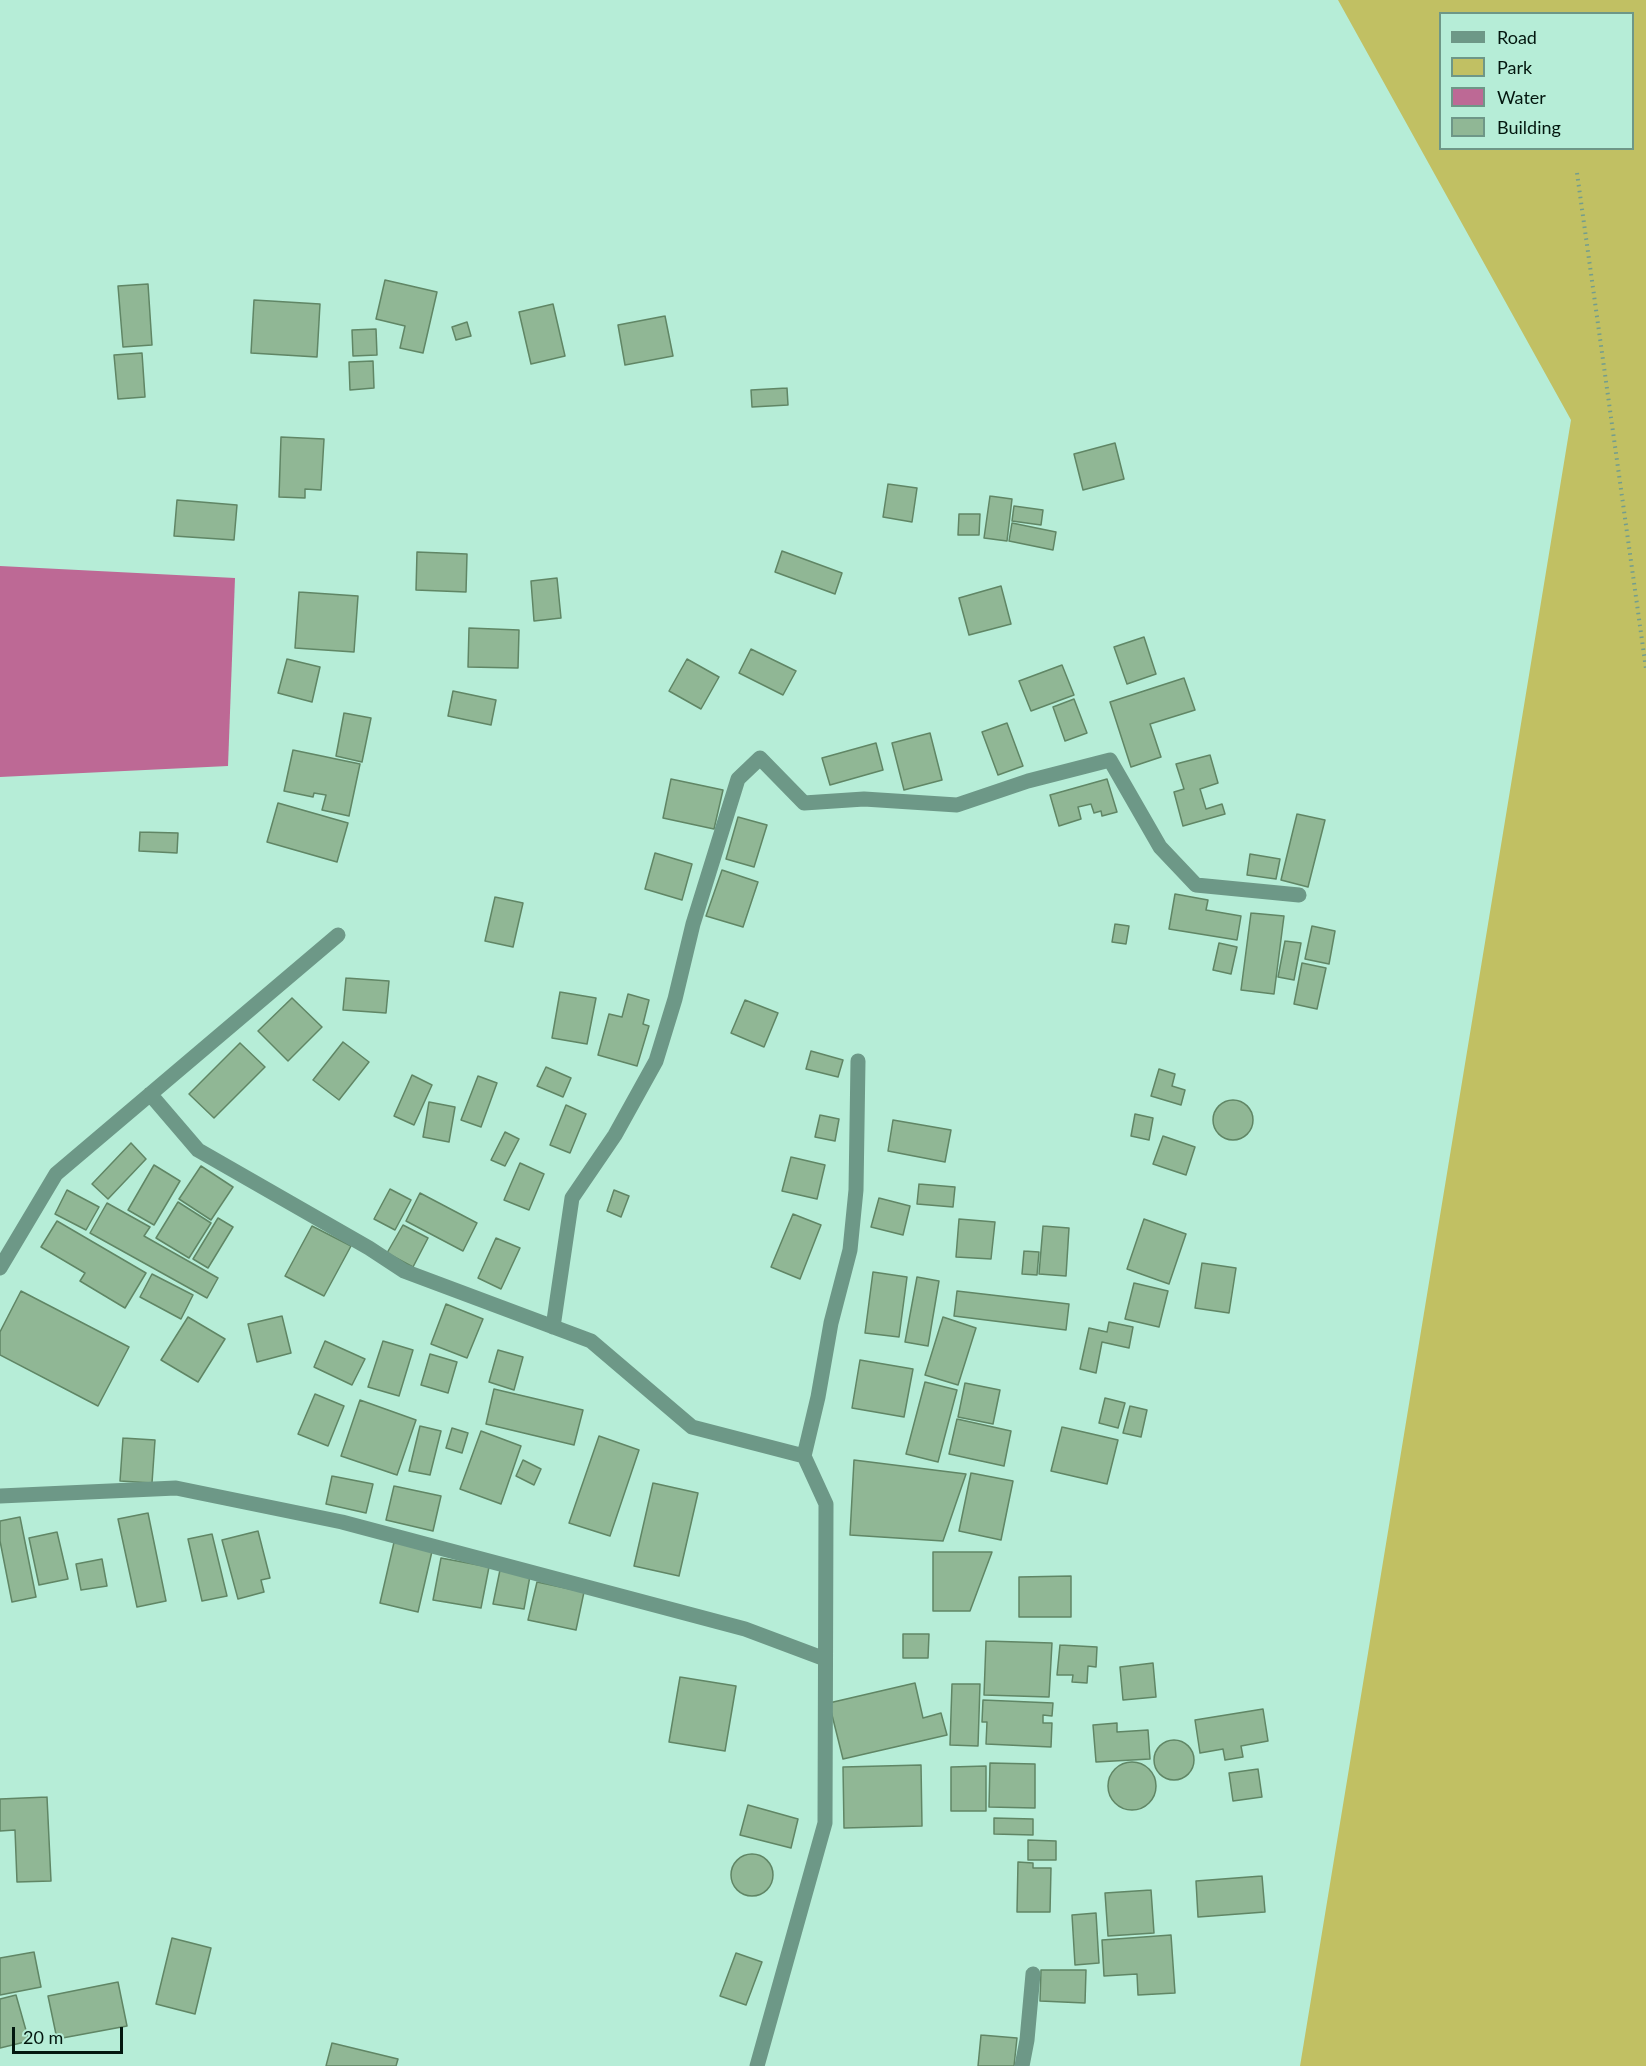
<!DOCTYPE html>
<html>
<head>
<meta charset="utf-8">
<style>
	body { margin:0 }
	#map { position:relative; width:1646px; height:2066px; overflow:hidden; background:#b6edd7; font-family:Lato,sans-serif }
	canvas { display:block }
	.legend { position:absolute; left:1439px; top:12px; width:195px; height:138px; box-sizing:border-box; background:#b6edd7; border:2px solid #6e9787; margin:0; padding:8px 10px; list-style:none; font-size:18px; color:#03170f }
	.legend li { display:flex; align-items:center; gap:12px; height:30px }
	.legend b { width:30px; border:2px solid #6e9787 }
	.scale { position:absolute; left:12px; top:2027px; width:111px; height:27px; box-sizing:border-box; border:3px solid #03170f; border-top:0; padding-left:8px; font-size:18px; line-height:21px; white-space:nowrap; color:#03170f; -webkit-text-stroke:4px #b6edd7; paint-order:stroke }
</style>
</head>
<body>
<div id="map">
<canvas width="1646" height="2066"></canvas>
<ul class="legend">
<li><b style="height:8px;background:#6d9887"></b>Road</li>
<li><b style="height:16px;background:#c1c063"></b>Park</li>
<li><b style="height:16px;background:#bd6995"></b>Water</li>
<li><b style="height:16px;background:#90b795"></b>Building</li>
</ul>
<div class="scale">20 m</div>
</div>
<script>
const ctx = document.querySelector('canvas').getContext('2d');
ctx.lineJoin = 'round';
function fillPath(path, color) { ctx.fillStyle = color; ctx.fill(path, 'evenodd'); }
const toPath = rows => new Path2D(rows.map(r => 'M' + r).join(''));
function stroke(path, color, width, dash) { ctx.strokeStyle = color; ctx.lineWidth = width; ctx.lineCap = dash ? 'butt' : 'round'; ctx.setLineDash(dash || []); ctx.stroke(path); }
const green = toPath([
	[1338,0,1646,0,1646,2066,1300,2066,1571,420],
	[1440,14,1632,14,1632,148,1440,148]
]);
const water = toPath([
	[0,566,235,578,228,766,0,777]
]);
const building = toPath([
	[385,280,437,292,423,353,400,348,405,326,376,319,385,280],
	[148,284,152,345,123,347,118,286,148,284],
	[254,300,320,304,317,357,251,353,254,300],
	[553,304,565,356,531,364,519,312,553,304],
	[665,316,673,356,625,365,618,325,665,316],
	[467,322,471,336,456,340,452,327,467,322],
	[376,329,377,355,353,356,352,330,376,329],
	[142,353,145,397,118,399,114,355,142,353],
	[373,361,374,388,350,390,349,362,373,361],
	[787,388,788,405,752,407,751,390,787,388],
	[281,437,324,439,321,490,305,489,305,498,279,497,281,437],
	[1115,443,1124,479,1083,490,1074,454,1115,443],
	[888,484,917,488,912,522,883,517,888,484],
	[990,496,1012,499,1007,541,984,538,990,496],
	[177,500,237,505,234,540,174,536,177,500],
	[1014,506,1043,510,1041,525,1012,521,1014,506],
	[959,514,980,514,979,535,958,535,959,514],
	[1012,523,1056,532,1053,550,1009,541,1012,523],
	[782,551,842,573,835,594,775,572,782,551],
	[417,552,467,554,466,592,416,590,417,552],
	[557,578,561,618,534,621,531,581,557,578],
	[1001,586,1011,624,969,635,959,598,1001,586],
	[299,592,358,596,354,652,295,648,299,592],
	[469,628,519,630,518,668,468,667,469,628],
	[1144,637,1156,674,1127,684,1114,647,1144,637],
	[751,649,796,671,783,695,739,673,751,649],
	[287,659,320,667,312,702,278,693,287,659],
	[687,659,719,677,701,709,669,691,687,659],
	[1062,665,1074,695,1031,711,1019,681,1062,665],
	[1184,678,1195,710,1150,724,1161,757,1131,767,1110,702,1184,678],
	[453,691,496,700,491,725,448,716,453,691],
	[1074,699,1087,733,1065,741,1053,707,1074,699],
	[344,713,371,718,362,762,336,756,344,713],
	[1007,723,1023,766,998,775,982,732,1007,723],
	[930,733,942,780,904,790,892,743,930,733],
	[876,743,883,770,830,785,822,758,876,743],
	[293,750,360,764,349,816,322,810,326,795,314,793,313,797,284,791,293,750],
	[1210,755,1218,783,1200,789,1206,809,1222,804,1225,814,1183,826,1174,792,1184,789,1176,764,1210,755],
	[671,779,723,790,714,829,663,818,671,779],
	[1107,779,1117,812,1102,816,1101,811,1094,813,1091,804,1078,807,1081,819,1059,826,1050,795,1107,779],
	[278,803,348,823,337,862,267,842,278,803],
	[1297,814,1325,820,1308,887,1281,880,1297,814],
	[738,817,767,825,754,867,726,859,738,817],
	[140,832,178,833,177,853,139,851,140,832],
	[655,853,692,864,682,900,645,889,655,853],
	[1250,854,1280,859,1276,879,1247,875,1250,854],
	[722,870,758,882,743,927,706,916,722,870],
	[1175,894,1208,900,1206,910,1241,916,1237,940,1169,929,1175,894],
	[495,897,523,903,513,947,485,941,495,897],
	[1251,913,1284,916,1274,994,1241,990,1251,913],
	[1115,924,1129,926,1126,944,1112,942,1115,924],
	[1312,926,1335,931,1329,964,1305,959,1312,926],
	[1285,941,1301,943,1294,980,1278,977,1285,941],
	[1219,943,1237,947,1231,974,1213,970,1219,943],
	[1302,963,1326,968,1317,1009,1294,1004,1302,963],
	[346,978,389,981,386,1013,343,1010,346,978],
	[560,992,596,998,587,1044,552,1038,560,992],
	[628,994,649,1000,643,1024,649,1026,637,1066,598,1055,609,1014,622,1017,628,994],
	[292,998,322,1027,288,1061,258,1031,292,998],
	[745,1000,778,1013,764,1047,731,1033,745,1000],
	[343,1042,369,1062,339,1100,313,1080,343,1042],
	[240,1043,265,1067,214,1118,189,1094,240,1043],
	[811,1051,843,1060,838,1077,806,1069,811,1051],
	[546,1067,571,1078,563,1097,537,1086,546,1067],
	[1159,1069,1175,1074,1172,1086,1185,1090,1181,1105,1151,1096,1159,1069],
	[412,1075,432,1085,414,1125,394,1116,412,1075],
	[478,1076,497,1083,481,1127,461,1120,478,1076],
	'1213 1120a20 20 0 1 1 40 0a20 20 0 1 1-40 0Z',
	[429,1102,455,1107,449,1142,423,1137,429,1102],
	[566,1105,586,1114,570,1153,550,1145,566,1105],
	[1135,1114,1153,1118,1149,1140,1131,1136,1135,1114],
	[820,1115,839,1119,835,1141,815,1137,820,1115],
	[893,1120,951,1130,945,1162,888,1151,893,1120],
	[505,1132,519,1139,505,1166,491,1160,505,1132],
	[1163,1136,1195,1147,1186,1175,1153,1164,1163,1136],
	[131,1143,146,1159,108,1199,92,1184,131,1143],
	[791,1157,825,1165,817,1199,782,1191,791,1157],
	[520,1163,544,1174,529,1210,504,1200,520,1163],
	[154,1165,180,1181,154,1225,128,1210,154,1165],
	[201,1166,233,1187,211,1220,179,1199,201,1166],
	[919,1184,955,1187,953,1207,917,1204,919,1184],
	[390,1189,411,1200,395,1230,374,1219,390,1189],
	[67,1190,99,1207,86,1230,55,1214,67,1190],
	[614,1190,629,1196,621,1217,607,1211,614,1190],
	[420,1193,477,1223,463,1251,406,1221,420,1193],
	[879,1198,910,1206,903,1235,871,1227,879,1198],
	[178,1202,211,1223,189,1258,156,1238,178,1202],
	[107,1203,150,1227,144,1236,218,1278,207,1298,90,1233,107,1203],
	[793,1214,821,1225,800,1279,771,1267,793,1214],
	[218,1218,233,1227,208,1268,193,1259,218,1218],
	[959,1219,995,1222,991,1259,956,1257,959,1219],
	[1144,1219,1186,1234,1169,1284,1127,1269,1144,1219],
	[57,1221,146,1273,125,1308,80,1281,85,1273,41,1247,57,1221],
	[403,1225,428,1238,413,1267,387,1253,403,1225],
	[312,1226,351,1246,324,1296,285,1276,312,1226],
	[1043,1226,1069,1228,1066,1276,1039,1274,1043,1226],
	[496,1238,520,1248,501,1289,478,1278,496,1238],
	[1024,1251,1039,1252,1037,1275,1022,1274,1024,1251],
	[1202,1263,1236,1268,1229,1313,1195,1308,1202,1263],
	[873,1272,907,1277,899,1337,865,1333,873,1272],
	[152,1274,193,1295,181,1319,140,1297,152,1274],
	[917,1277,939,1281,928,1346,905,1342,917,1277],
	[1134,1283,1168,1291,1159,1327,1125,1319,1134,1283],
	[21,1291,129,1347,98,1406,0,1355,0,1332,21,1291],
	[957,1291,1069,1304,1066,1330,954,1316,957,1291],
	[446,1304,483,1319,467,1358,431,1344,446,1304],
	[282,1316,291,1353,257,1362,248,1324,282,1316],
	[188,1317,225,1339,198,1382,161,1360,188,1317],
	[943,1317,976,1328,958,1385,925,1375,943,1317],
	[1109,1322,1133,1327,1129,1348,1102,1342,1096,1373,1080,1369,1089,1328,1107,1332,1109,1322],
	[325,1341,365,1359,352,1385,314,1367,325,1341],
	[383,1341,413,1350,399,1396,368,1387,383,1341],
	[498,1350,523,1357,514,1390,489,1382,498,1350],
	[430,1354,457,1362,448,1393,421,1385,430,1354],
	[860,1360,913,1369,904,1417,852,1408,860,1360],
	[925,1382,957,1390,938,1462,906,1454,925,1382],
	[965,1383,1000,1390,993,1424,958,1417,965,1383],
	[494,1389,583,1410,574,1445,486,1424,494,1389],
	[315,1394,344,1406,328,1446,298,1434,315,1394],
	[1105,1398,1125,1403,1118,1428,1099,1423,1105,1398],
	[360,1400,416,1420,397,1475,341,1456,360,1400],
	[1130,1406,1147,1410,1141,1437,1123,1433,1130,1406],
	[957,1419,1011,1431,1004,1466,949,1454,957,1419],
	[420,1426,441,1431,430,1475,409,1471,420,1426],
	[1062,1427,1118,1440,1107,1484,1051,1471,1062,1427],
	[452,1428,468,1433,462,1453,446,1448,452,1428],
	[481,1431,521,1446,501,1504,460,1489,481,1431],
	[599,1436,639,1450,610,1536,569,1523,599,1436],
	[123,1438,155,1440,152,1483,120,1481,123,1438],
	[523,1460,541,1469,534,1485,516,1476,523,1460],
	[854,1460,966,1474,943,1541,850,1535,854,1460],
	[971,1473,1013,1481,1001,1540,959,1531,971,1473],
	[332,1476,373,1484,366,1513,326,1504,332,1476],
	[653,1483,698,1493,679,1576,634,1566,653,1483],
	[394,1486,441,1496,433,1531,386,1520,394,1486],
	[148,1513,166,1601,137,1607,118,1519,148,1513],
	[20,1517,36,1597,12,1602,0,1541,0,1521,20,1517],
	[258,1531,270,1578,261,1580,264,1592,238,1599,222,1540,258,1531],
	[57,1532,68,1579,39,1585,29,1538,57,1532],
	[212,1534,227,1596,202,1601,188,1539,212,1534],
	[395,1538,433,1547,418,1612,380,1603,395,1538],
	[933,1552,992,1552,970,1611,933,1611,933,1552],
	[441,1558,489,1567,481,1608,433,1600,441,1558],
	[102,1559,107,1586,81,1590,76,1564,102,1559],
	[500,1570,530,1576,524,1609,493,1604,500,1570],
	[1071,1576,1071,1617,1019,1617,1019,1577,1071,1576],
	[537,1582,584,1592,576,1630,528,1620,537,1582],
	[903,1634,929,1634,928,1658,903,1658,903,1634],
	[986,1641,1052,1643,1049,1697,984,1695,986,1641],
	[1060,1645,1097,1647,1096,1667,1088,1666,1087,1683,1072,1682,1073,1675,1057,1675,1060,1645],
	[1153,1663,1156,1697,1123,1700,1120,1667,1153,1663],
	[680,1677,736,1686,725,1751,669,1742,680,1677],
	[915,1683,923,1718,941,1713,947,1735,843,1759,829,1703,915,1683],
	[952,1684,980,1684,978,1746,950,1745,952,1684],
	[983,1700,1053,1703,1052,1716,1043,1715,1043,1723,1052,1723,1051,1747,986,1744,987,1722,982,1722,983,1700],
	[1263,1709,1268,1741,1241,1746,1243,1757,1225,1760,1223,1749,1200,1753,1195,1720,1263,1709],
	[1117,1723,1117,1732,1148,1730,1150,1759,1096,1762,1093,1725,1117,1723],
	'1154 1760a20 20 0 1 1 40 0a20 20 0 1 1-40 0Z',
	'1108 1786a24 24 0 1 1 48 0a24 24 0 1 1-48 0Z',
	[990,1763,1035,1764,1035,1808,989,1807,990,1763],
	[921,1765,922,1826,844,1828,843,1767,921,1765],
	[986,1766,986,1811,951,1811,951,1767,986,1766],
	[1258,1769,1262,1797,1233,1801,1229,1773,1258,1769],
	[47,1797,51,1881,17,1882,15,1830,0,1831,0,1799,47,1797],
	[748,1805,798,1819,791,1848,740,1835,748,1805],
	[994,1818,1033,1819,1033,1835,994,1834,994,1818],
	[1028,1840,1056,1841,1056,1860,1028,1860,1028,1840],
	'731 1875a21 21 0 1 1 42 0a21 21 0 1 1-42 0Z',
	[1018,1862,1033,1863,1033,1868,1051,1868,1050,1912,1017,1912,1018,1862],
	[1262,1876,1265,1912,1198,1917,1196,1881,1262,1876],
	[1151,1890,1154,1933,1108,1936,1105,1893,1151,1890],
	[1096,1913,1099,1963,1075,1965,1072,1915,1096,1913],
	[1171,1935,1175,1993,1138,1995,1137,1974,1104,1976,1102,1940,1171,1935],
	[172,1938,211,1948,195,2014,156,2004,172,1938],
	[34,1952,41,1987,0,1995,0,1958,34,1952],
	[736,1953,762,1962,746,2005,720,1996,736,1953],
	[1041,1970,1086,1970,1085,2003,1040,2001,1041,1970],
	[118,1982,127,2026,57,2039,48,1996,118,1982],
	[16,1995,29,2041,0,2048,0,1999,16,1995],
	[981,2035,1017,2038,1014,2066,978,2066,981,2035],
	[332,2043,398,2059,396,2066,326,2066,332,2043]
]);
const path = toPath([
	[1577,173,1646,669]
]);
const minor = toPath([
	[150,1094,198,1150,369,1248,404,1271,591,1341,692,1427,804,1456,826,1504,825,1823,757,2066],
	[0,1268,56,1174,338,935],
	[553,1327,572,1198,615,1135,656,1061,675,999,693,924,738,779,760,758,804,803,864,799,957,805,1028,781,1110,760,1160,847,1196,885,1299,895],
	[804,1456,818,1397,831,1323,850,1250,856,1190,858,1061],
	[0,1496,176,1488,342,1522,745,1629,825,1659],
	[1022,2066,1027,2040,1033,1974]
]);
fillPath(green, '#c1c063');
fillPath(water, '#bd6995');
fillPath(building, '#90b795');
stroke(building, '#608665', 1.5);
stroke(path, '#739d8d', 4, [1.5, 4.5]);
stroke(minor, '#6d9887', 15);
</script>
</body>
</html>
